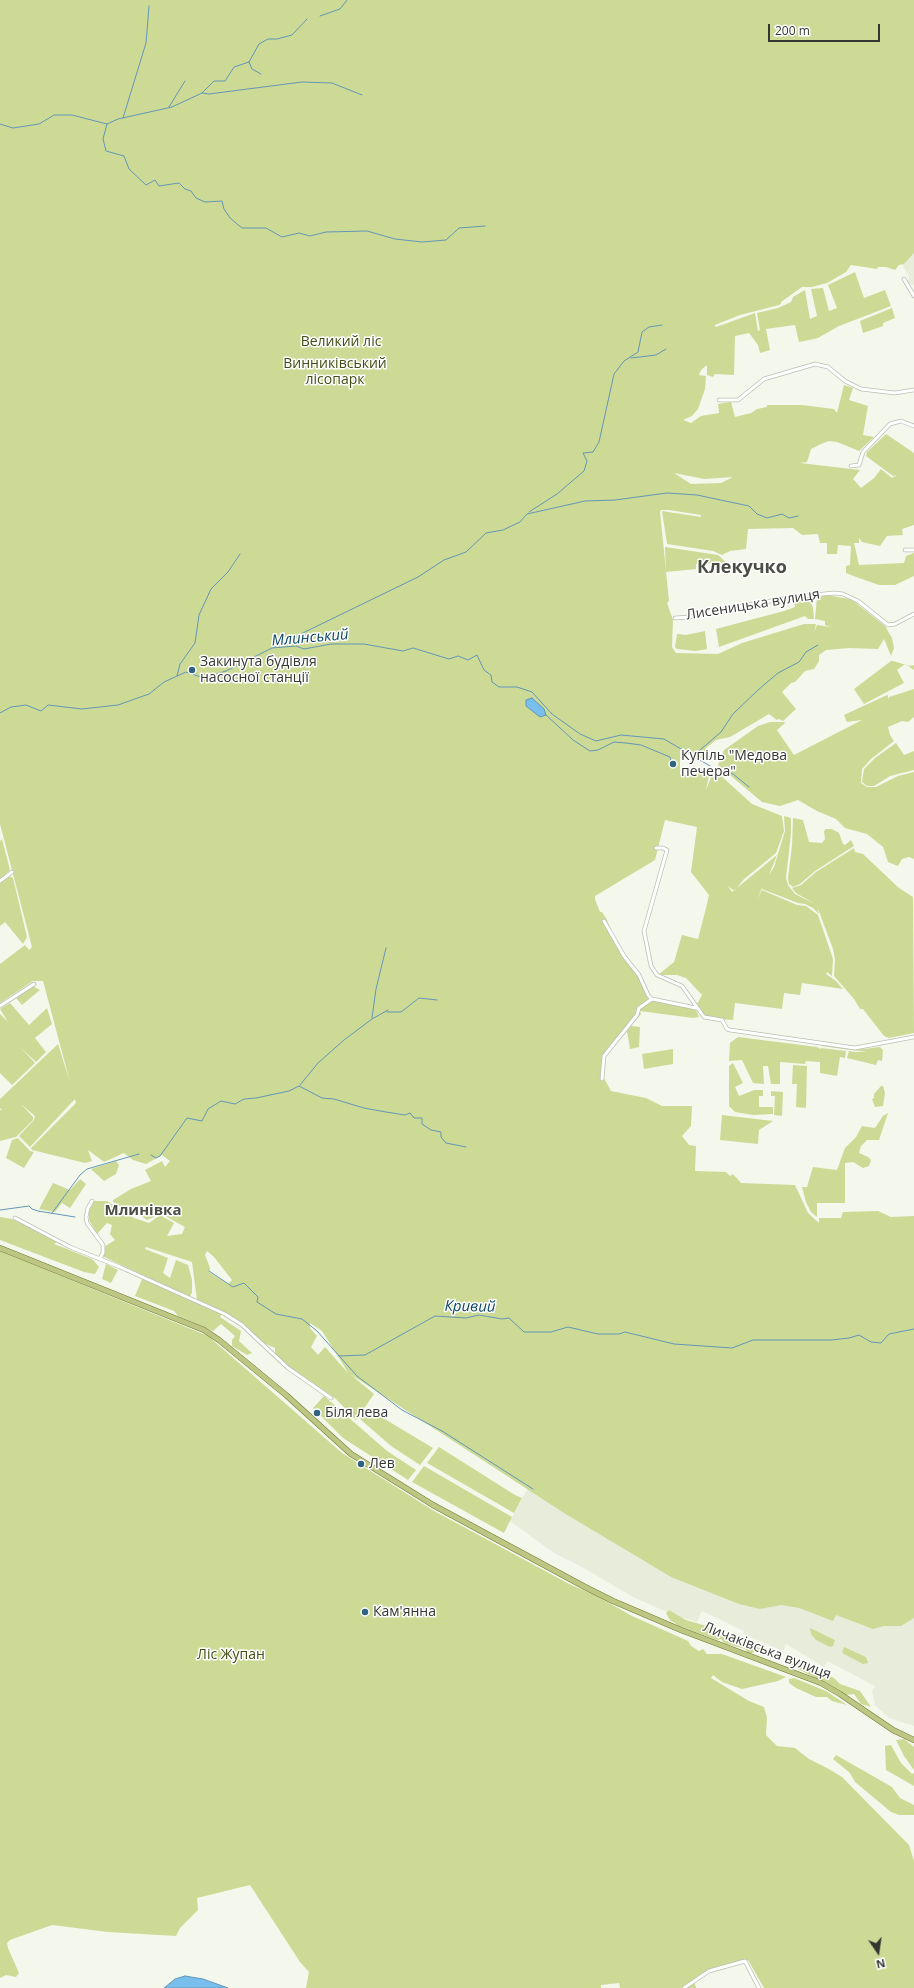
<!DOCTYPE html>
<html>
<head>
<meta charset="utf-8">
<style>
	body { margin:0 }
	#map { position:relative; width:914px; height:1988px; overflow:hidden; background:#f4f7ec; font-family:"Open Sans",sans-serif }
	canvas { display:block }
	.north { position:absolute; left:858px; top:1932px; width:40px; height:40px; -webkit-text-stroke:3px #fff; paint-order:stroke; rotate:167deg; font-size:11px; font-weight:700; line-height:16px; text-align:center; color:#353632 }
	.north::after { content:''; display:block; margin:auto; width:14px; height:18px; background:#353632; clip-path:polygon(50% 0,100% 100%,50% 72%,0 100%) }
	.scale { position:absolute; left:768px; top:24px; width:112px; height:18px; box-sizing:border-box; border:2px solid #353632; border-top:0; padding-left:5px; font-size:12px; line-height:14px; white-space:nowrap; color:#353632; -webkit-text-stroke:3px #fff; paint-order:stroke }
</style>
</head>
<body>
<div id="map">
<canvas width="914" height="1988"></canvas>
<div class="north">N</div>
<div class="scale">200 m</div>
</div>
<script>
const ctx = document.querySelector('canvas').getContext('2d');
ctx.lineJoin = 'round';
function fillPath(path, color) { ctx.fillStyle = color; ctx.fill(path, 'evenodd'); }
const toPath = rows => new Path2D(rows.map(r => 'M' + r).join(''));
function stroke(path, color, width, dash) { ctx.strokeStyle = color; ctx.lineWidth = width; ctx.lineCap = dash ? 'butt' : 'round'; ctx.setLineDash(dash || []); ctx.stroke(path); }
function write(font, color, halo, rows, align = 'center') {
  ctx.font = font + ' "Open Sans",sans-serif'; ctx.lineWidth = 3; ctx.setLineDash([]); ctx.textBaseline = 'middle'; ctx.strokeStyle = halo; ctx.fillStyle = color; for (const [text, x, y, turn = 0] of rows) {
    ctx.save(); ctx.translate(x, y); ctx.rotate((+turn || 0) * Math.PI / 180); ctx.textAlign = isNaN(turn) ? turn : align; if (halo) ctx.strokeText(text, 0, 0); ctx.fillText(text, 0, 0); ctx.restore();
  }
}
const built = toPath([
	[914,253,914,285,908,284,909,277,902,264],
	[528,1488,642,1560,687,1582,782,1603,837,1612,914,1610,914,1726,889,1718,875,1705,872,1691,875,1686,827,1661,824,1667,786,1644,783,1651,743,1634,744,1631,702,1611,697,1622,674,1615,633,1597,582,1567,554,1553,510,1521]
]);
const green = toPath([
	[0,0,914,0,914,253,904,264,899,265,895,270,886,267,878,267,877,269,851,265,846,272,827,283,812,287,802,287,781,302,781,304,779,305,740,315,715,325,714,324,716,327,755,313,758,331,760,330,757,313,778,308,791,302,793,297,805,290,810,319,817,316,811,289,823,288,829,311,837,308,828,285,855,272,864,298,885,290,891,306,839,326,818,338,809,340,799,342,795,325,766,329,770,350,760,353,758,345,749,333,735,336,734,375,715,374,713,377,707,375,707,365,701,370,699,375,706,376,705,389,698,409,692,416,683,420,691,423,701,416,719,413,718,404,731,402,735,417,751,413,757,409,767,407,767,405,802,405,834,409,837,413,844,385,853,388,849,400,868,406,863,435,874,437,859,451,837,442,829,441,821,444,811,449,807,462,800,463,860,470,853,479,861,488,874,478,881,469,892,478,897,475,893,476,866,456,867,452,886,434,914,453,914,525,902,529,903,535,887,536,880,546,862,542,859,538,859,543,854,543,859,565,904,563,906,556,914,553,914,576,895,585,879,585,856,577,846,573,846,566,850,565,851,546,838,545,837,554,827,554,827,543,820,543,818,534,802,535,793,528,748,529,746,549,730,551,722,555,713,551,667,544,662,511,701,517,701,515,669,510,661,510,660,512,666,571,665,547,718,555,727,563,696,564,696,569,666,572,669,601,667,603,673,620,672,647,676,653,718,654,742,643,804,624,816,624,814,632,817,625,831,627,825,625,825,621,815,619,817,598,827,595,849,599,856,603,885,626,892,638,894,648,891,656,884,639,878,649,850,648,826,650,819,655,819,661,814,669,805,671,795,682,791,683,782,692,796,709,783,721,779,719,777,720,769,714,730,737,716,740,706,748,704,758,698,758,692,753,680,749,680,774,682,776,696,769,704,771,709,776,706,790,713,772,719,774,752,804,782,816,784,831,776,853,743,880,736,889,733,890,728,886,732,892,777,855,769,875,774,867,785,831,784,816,791,818,791,833,786,878,788,885,795,894,815,904,796,893,792,888,801,885,816,872,854,848,855,852,863,854,899,888,913,897,914,1033,889,1038,884,1036,863,1009,860,1009,854,999,834,976,835,959,833,949,817,906,819,914,813,908,805,904,798,903,762,889,763,886,757,899,762,890,797,905,806,906,818,915,833,959,832,976,827,972,826,974,836,981,843,989,802,983,800,995,784,993,782,1009,735,1003,733,1020,707,1018,697,1004,702,995,686,978,677,975,658,975,674,962,682,935,698,939,706,908,709,895,691,872,697,827,665,820,655,860,595,896,595,899,600,912,602,912,606,918,618,946,640,974,649,1002,653,1000,696,1010,699,1017,693,1018,640,1011,641,1014,631,1026,640,1027,639,1047,630,1049,627,1031,605,1056,604,1078,611,1091,646,1098,662,1106,692,1106,691,1126,682,1136,689,1145,696,1146,695,1171,726,1172,730,1176,733,1174,741,1183,795,1185,808,1213,819,1223,819,1218,841,1218,843,1212,878,1211,891,1217,914,1216,914,1618,901,1626,884,1626,873,1629,836,1615,833,1621,799,1608,781,1605,760,1609,739,1604,671,1577,564,1513,350,1374,374,1394,356,1420,336,1399,283,1363,275,1354,275,1348,259,1341,245,1325,234,1317,232,1318,210,1305,197,1300,192,1262,146,1247,145,1249,168,1258,163,1273,170,1278,176,1260,188,1265,192,1280,192,1292,190,1297,102,1256,104,1247,115,1240,110,1234,112,1225,107,1223,97,1234,89,1220,89,1211,94,1201,107,1201,134,1218,149,1223,160,1215,174,1223,167,1236,182,1234,185,1227,156,1211,154,1217,147,1220,133,1210,131,1209,129,1212,113,1202,113,1200,131,1189,151,1181,145,1170,162,1161,165,1167,170,1161,162,1155,146,1164,133,1160,124,1153,104,1162,88,1150,92,1161,85,1163,32,1150,31,1148,76,1103,75,1099,30,1147,19,1136,34,1120,35,1116,21,1104,33,1117,33,1120,16,1137,0,1141,0,1110,2,1110,0,1108,0,1099,58,1044,70,1082,43,981,33,981,0,1003,0,964,25,945,29,950,32,947,0,824],
	[674,473,704,479,733,477,721,483,691,484],
	[207,1251,214,1257,232,1280,228,1284,209,1272,210,1268,205,1255],
	[310,1323,322,1331,349,1374,325,1347,318,1355,311,1347,317,1336,310,1328],
	[892,308,895,318,883,323,883,326,863,333,860,321],
	[809,597,813,608,814,619,808,619,805,616,719,647,716,629,784,611,795,607,794,599],
	[705,631,707,649,696,651,677,649,675,647,677,634,686,635],
	[891,661,893,661,910,666,914,665,914,670,905,664,897,670,904,683,864,704,854,689],
	[914,689,914,717,908,722,902,721,888,727,890,735,894,741,871,759,862,769,861,783,867,787,876,787,898,776,914,772,914,859,909,857,902,859,898,866,888,862,883,847,867,834,845,828,836,819,817,811,798,800,780,806,762,802,718,765,724,750,758,726,770,722,784,722,785,723,777,730,794,755,862,720,847,722,844,715,885,696,888,695,888,700,889,697],
	[896,743,904,755,914,751,914,770,890,776,874,786,867,786,862,782,864,769,875,758],
	[793,818,803,820,809,842,822,843,825,839,824,831,826,829,832,829,839,833,843,844,845,845,851,840,854,846,815,871,800,884,793,887,789,884,788,878,792,846],
	[2,839,10,870,0,880,0,841],
	[9,876,13,878,27,937,23,944,5,922,0,926,0,882],
	[33,986,40,990,22,1005,16,998],
	[10,1003,29,1025,47,1008,52,1024,35,1038,46,1052,36,1062,20,1047,35,1063,12,1085,0,1073,0,1014,8,1022,0,1009],
	[738,1037,817,1047,821,1049,821,1048,846,1051,845,1058,840,1057,837,1076,820,1073,820,1062,806,1061,805,1064,780,1062,780,1084,771,1084,768,1066,763,1066,764,1084,753,1083,742,1060,729,1061,730,1043],
	[823,1045,855,1050,880,1047,883,1050,882,1061,878,1060,876,1065,847,1058,849,1051,855,1052,867,1052,821,1046],
	[673,1049,673,1064,644,1069,642,1054],
	[733,1063,743,1083,735,1087,739,1096,754,1090,763,1090,763,1096,759,1096,759,1107,773,1107,773,1114,753,1115,735,1112,729,1106,729,1066],
	[793,1065,807,1066,806,1108,796,1107,797,1084,792,1084],
	[881,1086,883,1086,885,1093,883,1106,875,1107,872,1099,874,1098,874,1094],
	[771,1091,783,1092,782,1116,774,1115,775,1096,771,1096],
	[888,1113,879,1140,867,1140,861,1146,859,1153,868,1157,871,1160,869,1166,863,1168,853,1162,845,1163,845,1203,817,1203,817,1217,811,1212,806,1202,802,1187,807,1187,813,1167,837,1170,845,1148,856,1137,862,1126,875,1128,883,1116],
	[722,1115,773,1121,759,1130,758,1144,720,1140],
	[18,1138,30,1151,34,1152,24,1168,6,1158,12,1140],
	[116,1161,119,1165,116,1174,104,1181,91,1169],
	[80,1179,86,1184,70,1208,62,1203,55,1212,39,1209,53,1183,70,1190],
	[0,1217,12,1219,31,1228,57,1242,54,1244,62,1247,92,1259,99,1267,95,1274,84,1272,0,1240],
	[0,1251,208,1336,342,1453,434,1511,571,1585,595,1595,632,1616,688,1641,691,1646,699,1651,703,1649,707,1654,722,1654,786,1677,778,1681,742,1689,722,1682,713,1675,711,1678,749,1701,764,1707,767,1718,766,1735,777,1746,795,1748,809,1759,827,1768,842,1777,909,1845,914,1861,914,1988,764,1988,748,1960,736,1965,715,1968,694,1980,696,1988,620,1988,619,1983,601,1985,601,1988,306,1988,309,1972,300,1962,250,1885,197,1898,198,1910,180,1928,176,1936,108,1932,52,1925,10,1940,7,1943,8,1948,19,1973,16,1977,6,1975,0,1978],
	[106,1264,118,1270,111,1283,102,1279],
	[142,1279,222,1314,220,1317,241,1331,239,1341,252,1353,247,1355,232,1346,232,1340,235,1336,221,1324,213,1331,178,1316,174,1311,135,1296],
	[324,1396,387,1451,416,1470,408,1480,343,1438,313,1408],
	[368,1409,433,1448,420,1465,391,1446,360,1419],
	[439,1447,515,1495,522,1498,514,1513,427,1463],
	[424,1466,512,1517,504,1533,412,1482],
	[669,1610,686,1620,713,1628,720,1636,731,1636,748,1645,772,1651,772,1654,757,1651,749,1654,745,1649,724,1643,721,1639,717,1640,679,1626,670,1620,666,1613],
	[810,1628,835,1640,833,1646,830,1647,816,1640,811,1634],
	[844,1647,866,1657,868,1663,863,1664,844,1654,842,1652],
	[794,1659,808,1667,834,1678,840,1684,860,1691,871,1707,861,1704,854,1694,846,1695,784,1661],
	[794,1678,826,1691,847,1705,832,1701,827,1697,816,1697,796,1688,789,1683,789,1679],
	[904,1739,914,1747,914,1770,904,1756,896,1740],
	[891,1745,901,1763,912,1774,914,1773,914,1786,886,1770,885,1746],
	[836,1755,892,1787,900,1798,914,1805,914,1815,899,1815,891,1812,855,1782,850,1773,833,1759]
]);
const water = toPath([
	[532,698,544,709,546,715,540,717,526,706,526,700,532,698],
	[185,1976,203,1979,228,1988,164,1988,175,1979,185,1976]
]);
const stream = toPath([
	[320,16,340,9,347,0],
	[249,62,252,69,261,74],
	[202,93,209,94,302,82,332,83,362,95],
	[169,107,185,81],
	[123,118,146,43,149,6],
	[0,124,13,128,39,124,54,115,72,115,107,124,118,119,172,107,202,93,214,81,225,81,234,67,249,62,259,44,268,39,277,39,292,35,307,19],
	[107,124,103,139,106,151,124,156,129,169,146,185,155,180,159,186,179,183,185,189,191,191,196,198,205,202,222,201,224,209,230,218,242,228,266,228,282,237,299,233,310,236,326,232,367,231,395,239,422,242,446,240,459,228,485,226],
	[631,358,656,355,666,349],
	[529,512,557,494,584,471,587,461,583,453,593,452,599,442,614,374,624,361,638,352,642,332,649,327,662,325],
	[274,647,418,577,444,560,466,552,486,533,503,530,520,522,527,514,585,501,615,500,667,493,697,495,749,506,757,514,767,518,782,514,789,518,798,516],
	[177,676,180,664,195,643,199,615,211,589,228,572,240,554],
	[0,713,11,707,26,705,41,711,48,705,82,709,118,705,149,694,164,682,186,672,204,678,226,671,272,648,296,646,304,649,331,644,364,644,403,651,413,648,449,659,458,656,468,660,477,655,484,670,491,675,492,682,499,687,517,687,532,692,552,714,580,734,596,741,621,735,664,739,710,766],
	[545,714,573,740,590,751,598,750,614,742,626,743,641,745,670,757,673,768],
	[693,756,721,732,733,714,758,690,778,673,799,662,806,652,818,645],
	[671,764,674,762,673,764],
	[717,768,733,774,749,787],
	[387,1012,401,1012,419,998,437,1000],
	[372,1018,376,989,386,948],
	[300,1085,318,1063,344,1040,372,1019,388,1010],
	[151,1155,156,1158,160,1156,187,1118,202,1121,208,1109,221,1101,235,1104,244,1099,256,1098,289,1091,299,1086,322,1098,334,1099,364,1108,386,1112,405,1115,410,1113,414,1118,422,1118,422,1124,431,1130,441,1132,441,1137,446,1143,466,1147],
	[0,1210,29,1206,32,1209,38,1211,75,1217],
	[52,1213,80,1175,87,1169,139,1154],
	[209,1271,233,1287,244,1283,258,1297,257,1302,276,1314,302,1319,317,1331,357,1376,402,1410,442,1431,533,1489],
	[339,1356,365,1355,435,1316,466,1318,479,1315,502,1319,509,1318,524,1332,551,1332,568,1327,598,1334,619,1334,625,1332,674,1344,732,1348,753,1340,831,1340,849,1338,859,1335,871,1342,881,1343,889,1334,914,1329]
]);
const minor = toPath([
	[904,279,914,296],
	[719,400,738,400,764,379,815,364,828,367,845,381,861,389,895,393,914,390],
	[851,466,859,465,863,452,890,424,901,421,914,426],
	[905,550,914,550],
	[675,618,689,617,725,609,793,597,834,593,843,594,858,601,888,625,895,624,914,614],
	[656,848,663,848,667,850,644,931,651,966,657,975,682,986,704,1017,722,1020,727,1029,730,1030,855,1048,914,1037],
	[0,881,12,872],
	[604,921,624,956,639,975,648,995,652,999,696,1008],
	[0,1006,34,984],
	[602,1079,604,1056,637,1015,639,1008,652,999],
	[92,1201,88,1208,86,1217,87,1223,103,1245,103,1253,100,1258],
	[15,1218,70,1247,120,1267,225,1314,242,1325,288,1368,331,1398],
	[684,1988,709,1971,745,1961,759,1988]
]);
const primary = toPath([
	[0,1248,204,1330,219,1340,286,1395,351,1454,433,1505,585,1587,613,1601,681,1630,821,1683,840,1694,893,1730,914,1740]
]);
const markers = [
	[192,670,4,"#316280"],
	[673,764,4,"#316280"],
	[317,1413,4,"#316280"],
	[361,1464,4,"#316280"],
	[365,1612,4,"#316280"]
];
const parkNames = [
	["Великий ліс",341,342],
	["Винниківський",335,364],
	["лісопарк",335,380],
	["Ліс Жупан",231,1655]
];
const streetNames = [
	["Лисеницька вулиця",753,605,-9],
	["Личаківська вулиця",767,1651,21]
];
const poiNames = [
	["Закинута будівля",200,662],
	["насосної станції",200,678],
	["Купіль \"Медова",681,756],
	["печера\"",681,772],
	["Бiля лева",325,1413],
	["Лев",369,1464],
	["Кам'янна",373,1612]
];
const waterNames = [
	["Млинський",310,638,-5],
	["Кривий",470,1307,1]
];
const neighbourhoodNames = [
	["Млинівка",143,1211]
];
const districtNames = [
	["Клекучко",742,568]
];
fillPath(built, '#e8eddb');
fillPath(green, '#ccda96');
fillPath(water, '#78bfee');
stroke(water, '#6496b6', 1);
stroke(stream, '#6496b6', 1);
stroke(minor, '#bbbeb3', 4.5);
stroke(primary, '#717c31', 6);
stroke(minor, '#fff', 3);
stroke(primary, '#bdc783', 5);
for (const [x, y, r, color] of markers) { const dot = new Path2D(); dot.arc(x, y, r, 0, 2 * Math.PI); ctx.fillStyle = color; ctx.fill(dot); stroke(dot, '#fff', 1.5); }
write('14px', '#434c15', '#fff', parkNames);
write('14px', '#353632', '#fff', streetNames);
write('14px', '#353632', '#fff', poiNames, 'left');
write('italic 15px', '#094463', '#fff', waterNames);
write('bold 15px', '#4c4e45', '#fff', neighbourhoodNames);
write('bold 18px', '#4c4e45', '#fff', districtNames);
</script>
</body>
</html>
